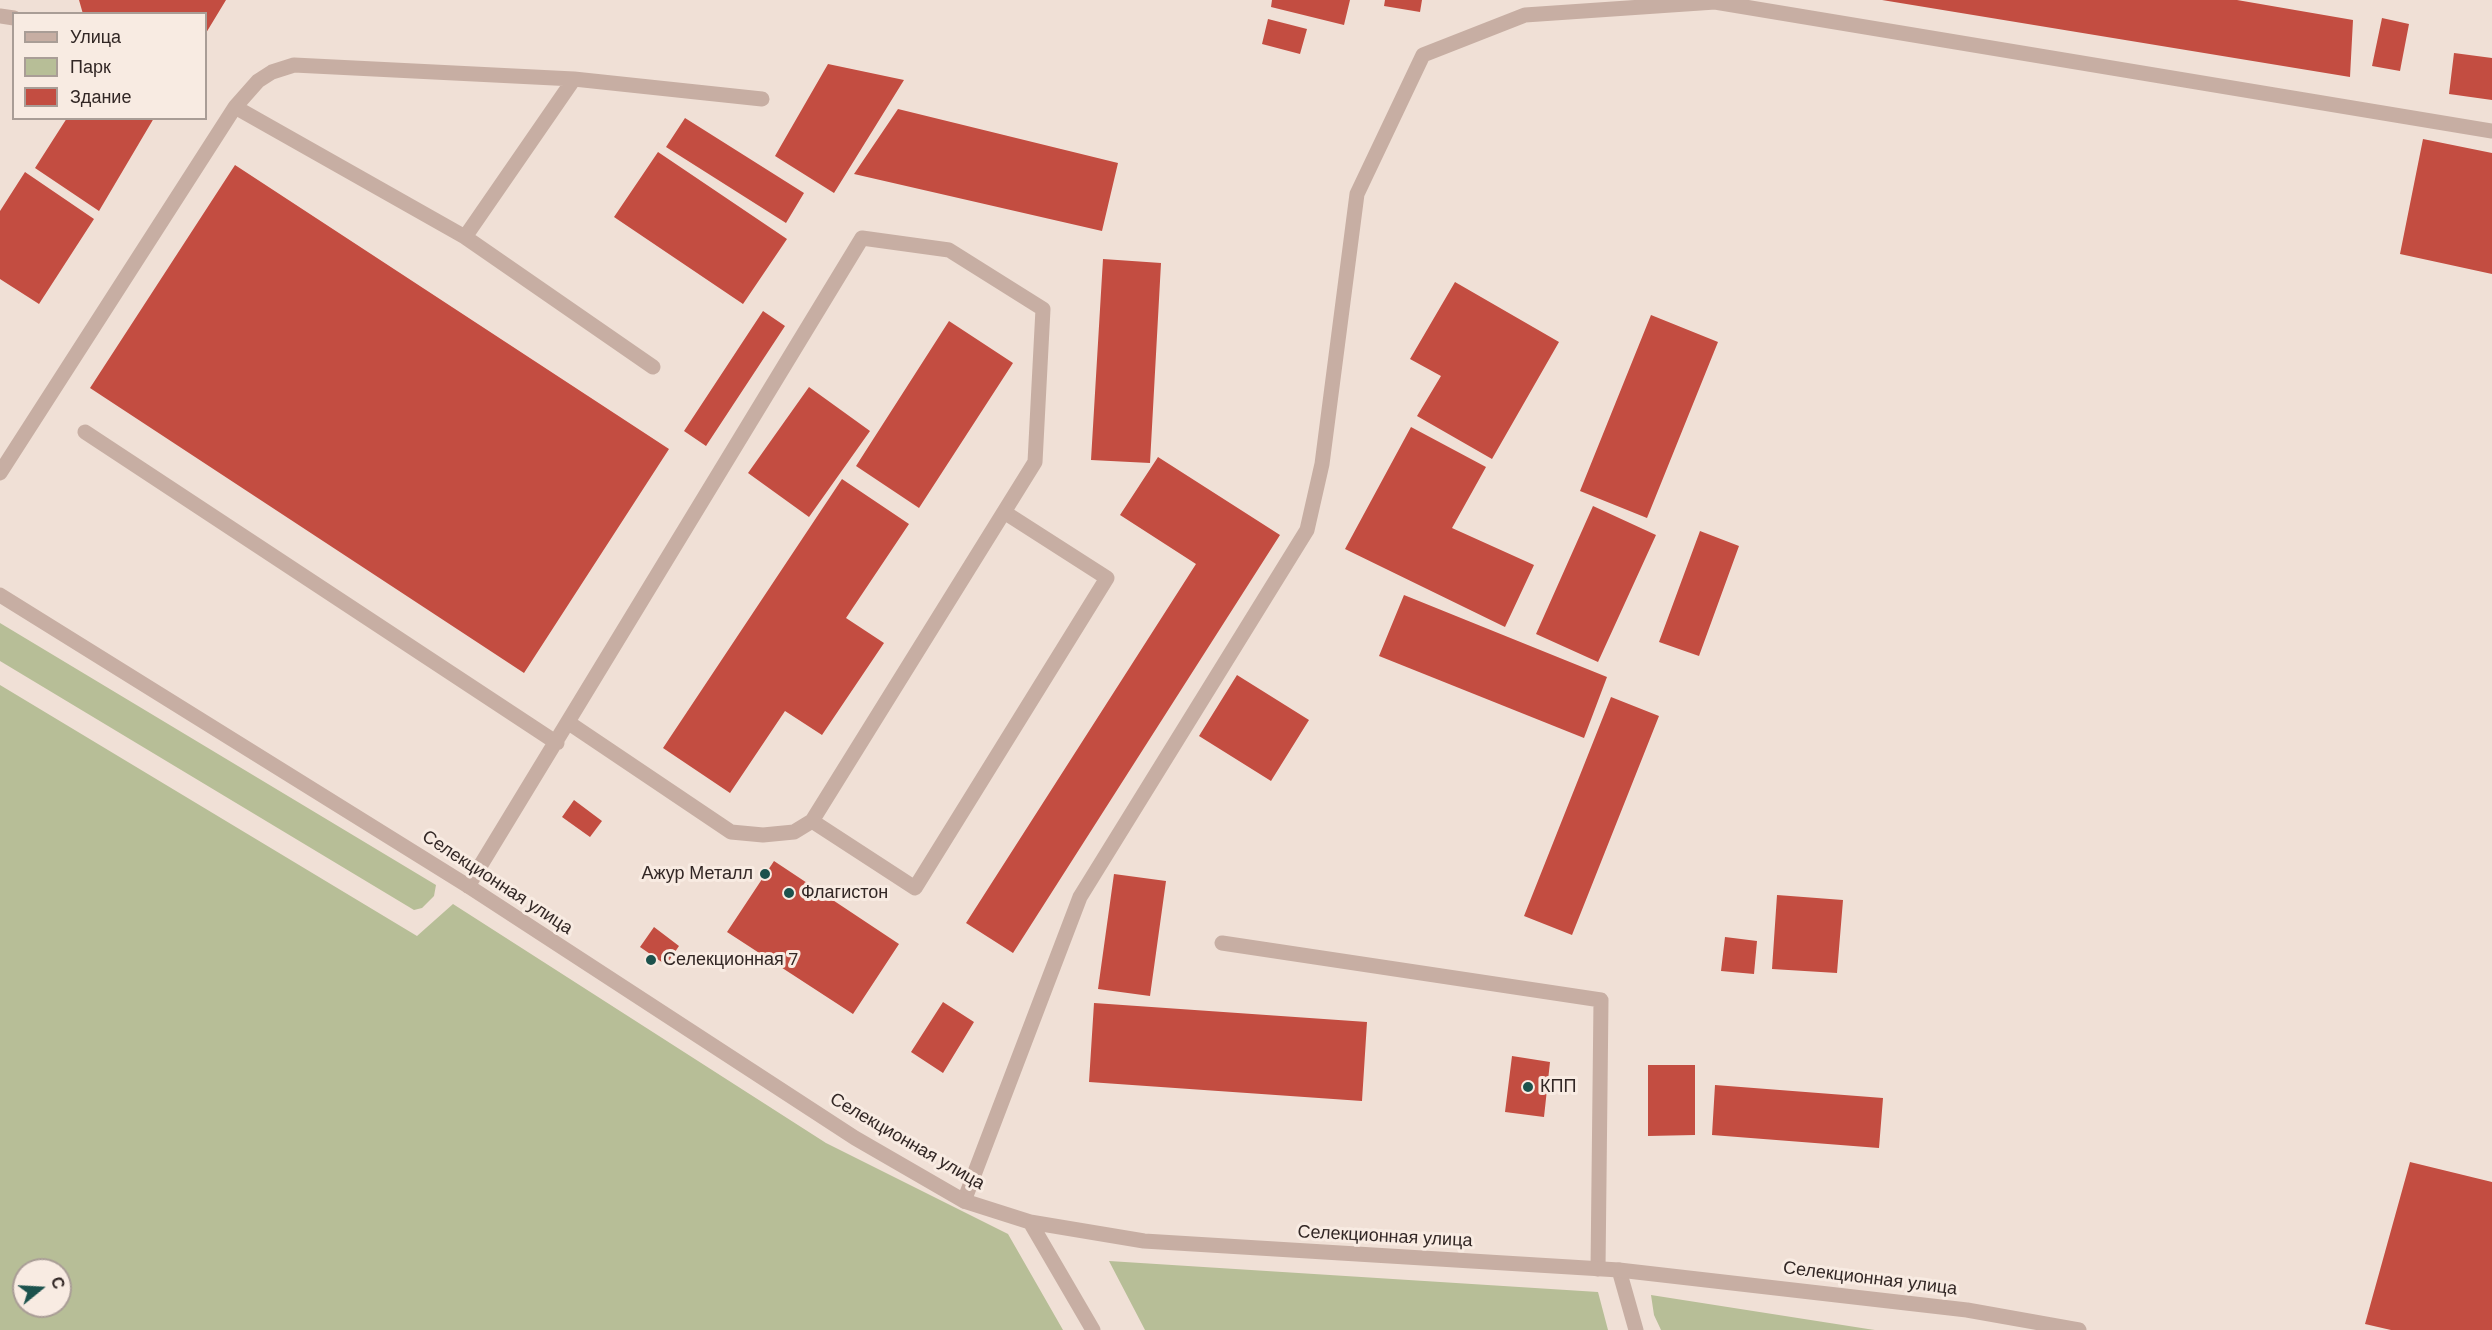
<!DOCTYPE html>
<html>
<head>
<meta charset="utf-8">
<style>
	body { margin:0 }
	#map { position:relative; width:2492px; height:1330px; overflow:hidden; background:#f0e0d6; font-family:"DM Sans",sans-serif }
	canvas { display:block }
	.legend { position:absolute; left:12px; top:12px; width:195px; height:108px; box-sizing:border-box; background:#f8ebe2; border:2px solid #a99d96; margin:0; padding:8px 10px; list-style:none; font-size:18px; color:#322725 }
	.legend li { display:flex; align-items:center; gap:12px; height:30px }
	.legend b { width:30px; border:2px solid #a99d96 }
	.north { position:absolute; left:12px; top:1258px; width:60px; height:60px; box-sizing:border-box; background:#f8ebe2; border:2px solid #a99d96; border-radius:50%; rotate:72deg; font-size:16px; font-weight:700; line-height:24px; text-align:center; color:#322725 }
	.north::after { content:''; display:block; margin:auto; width:21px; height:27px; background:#1c524d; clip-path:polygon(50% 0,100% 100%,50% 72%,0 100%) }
</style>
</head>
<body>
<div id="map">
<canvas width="2492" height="1330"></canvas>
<ul class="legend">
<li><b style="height:8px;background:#c7aea3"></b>Улица</li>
<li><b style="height:16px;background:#b7be97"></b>Парк</li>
<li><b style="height:16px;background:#c34d41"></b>Здание</li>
</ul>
<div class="north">С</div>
</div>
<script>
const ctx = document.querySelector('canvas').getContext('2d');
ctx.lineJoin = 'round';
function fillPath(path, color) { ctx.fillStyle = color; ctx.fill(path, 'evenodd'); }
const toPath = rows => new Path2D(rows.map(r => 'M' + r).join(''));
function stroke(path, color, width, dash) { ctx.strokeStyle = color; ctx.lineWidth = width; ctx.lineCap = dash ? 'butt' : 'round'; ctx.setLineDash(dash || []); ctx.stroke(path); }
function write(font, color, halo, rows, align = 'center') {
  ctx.font = font + ' "DM Sans",sans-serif'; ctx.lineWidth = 6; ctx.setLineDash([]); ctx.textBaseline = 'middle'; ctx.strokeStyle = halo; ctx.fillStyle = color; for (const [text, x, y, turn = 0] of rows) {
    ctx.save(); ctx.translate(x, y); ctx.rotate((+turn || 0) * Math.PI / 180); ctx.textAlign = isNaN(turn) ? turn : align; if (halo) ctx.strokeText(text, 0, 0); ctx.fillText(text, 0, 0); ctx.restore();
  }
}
const green = toPath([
	[0,623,436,885,434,896,422,908,414,910,0,661],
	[0,685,417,936,453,904,826,1143,1008,1234,1063,1330,0,1330],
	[24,1270,60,1270,60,1306,24,1306],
	[1109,1261,1598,1292,1608,1330,1145,1330],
	[1651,1295,1868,1329,1875,1330,1661,1330,1654,1315]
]);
const building = toPath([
	[79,0,226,0,206,33,206,14,83,14],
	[1272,0,1350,0,1344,25,1271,7],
	[1385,0,1422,0,1420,12,1384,6],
	[1882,0,2237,0,2353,20,2350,77],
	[2382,18,2409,24,2400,71,2372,66],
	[1268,19,1307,29,1300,54,1262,44],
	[2454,53,2492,58,2492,100,2449,94],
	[828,64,904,80,834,193,775,156],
	[898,109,1118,163,1102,231,854,174],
	[67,118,154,118,99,211,35,168],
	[685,118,804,193,786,223,666,147],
	[2423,139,2492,153,2492,274,2400,254],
	[658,152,787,239,743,304,614,217],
	[235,165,669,449,524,673,90,388],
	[25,172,94,219,39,304,0,279,0,211],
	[1103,259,1161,263,1150,463,1091,460],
	[1455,282,1559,342,1492,459,1417,416,1441,376,1410,359],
	[763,311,785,326,706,446,684,431],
	[1651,315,1718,342,1647,518,1580,491],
	[949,321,1013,363,919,508,856,466],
	[809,387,870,431,809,517,748,473],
	[1411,427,1486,467,1452,528,1534,565,1505,627,1345,549],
	[1158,457,1280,535,1013,953,966,923,1196,564,1120,515],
	[842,479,909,524,846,618,884,643,822,735,785,711,730,793,663,748],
	[1593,506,1656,535,1598,662,1536,634],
	[1700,531,1739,546,1699,656,1659,642],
	[1404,595,1607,677,1584,738,1379,656],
	[1237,675,1309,720,1271,781,1199,736],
	[1611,697,1659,716,1572,935,1524,916],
	[574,800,602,821,590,837,562,817],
	[774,861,899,944,853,1014,727,932],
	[1114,874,1166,881,1150,996,1098,989],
	[1777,895,1843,900,1837,973,1772,969],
	[654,927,679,946,666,965,640,947],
	[1725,937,1757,941,1754,974,1721,971],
	[943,1002,974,1022,943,1073,911,1052],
	[1094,1003,1367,1022,1362,1101,1089,1082],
	[1512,1056,1550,1062,1544,1117,1505,1112],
	[1648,1065,1695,1065,1695,1135,1648,1136],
	[1715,1085,1883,1098,1879,1148,1712,1135],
	[2410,1162,2492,1182,2492,1330,2391,1330,2365,1324]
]);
const lane = toPath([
	[0,16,14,18],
	[235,107,258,81,272,72,294,65,574,79],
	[465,237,653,367],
	[85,432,557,743],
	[0,473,235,107,465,237,574,79,762,99],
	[812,821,915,888,1107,578,1004,512],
	[468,886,862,238,949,250,1043,309,1035,462,812,821,794,832,763,835,731,832,569,723],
	[1222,943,1601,1000,1598,1269],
	[964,1201,1080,897,1307,530,1322,464,1357,194,1423,55,1525,15,1715,2,2492,131],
	[1619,1270,1636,1330]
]);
const street = toPath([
	[0,595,468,886,855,1138,964,1201,1030,1222,1144,1241,1619,1270,1967,1310,2079,1330],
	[1030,1222,1093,1330]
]);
const markers = [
	[765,874,6,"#1c524d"],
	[789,893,6,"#1c524d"],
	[651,960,6,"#1c524d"],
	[1528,1087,6,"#1c524d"]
];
const poiNames = [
	["Ажур Металл",753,874,"right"],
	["Флагистон",801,893],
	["Селекционная 7",663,960],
	["КПП",1540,1087]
];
const streetNames = [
	["Селекционная улица",497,883,33],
	["Селекционная улица",907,1142,30],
	["Селекционная улица",1385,1237,3],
	["Селекционная улица",1870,1279,7]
];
fillPath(green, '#b7be97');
fillPath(building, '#c34d41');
stroke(lane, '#c7aea3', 15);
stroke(street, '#c7aea3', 15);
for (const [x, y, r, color] of markers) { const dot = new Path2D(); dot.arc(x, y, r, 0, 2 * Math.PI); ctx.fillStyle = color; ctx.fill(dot); stroke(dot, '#f8ebe2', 2); }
write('18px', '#322725', '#f8ebe2', poiNames, 'left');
write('18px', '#322725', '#f8ebe2', streetNames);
</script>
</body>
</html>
